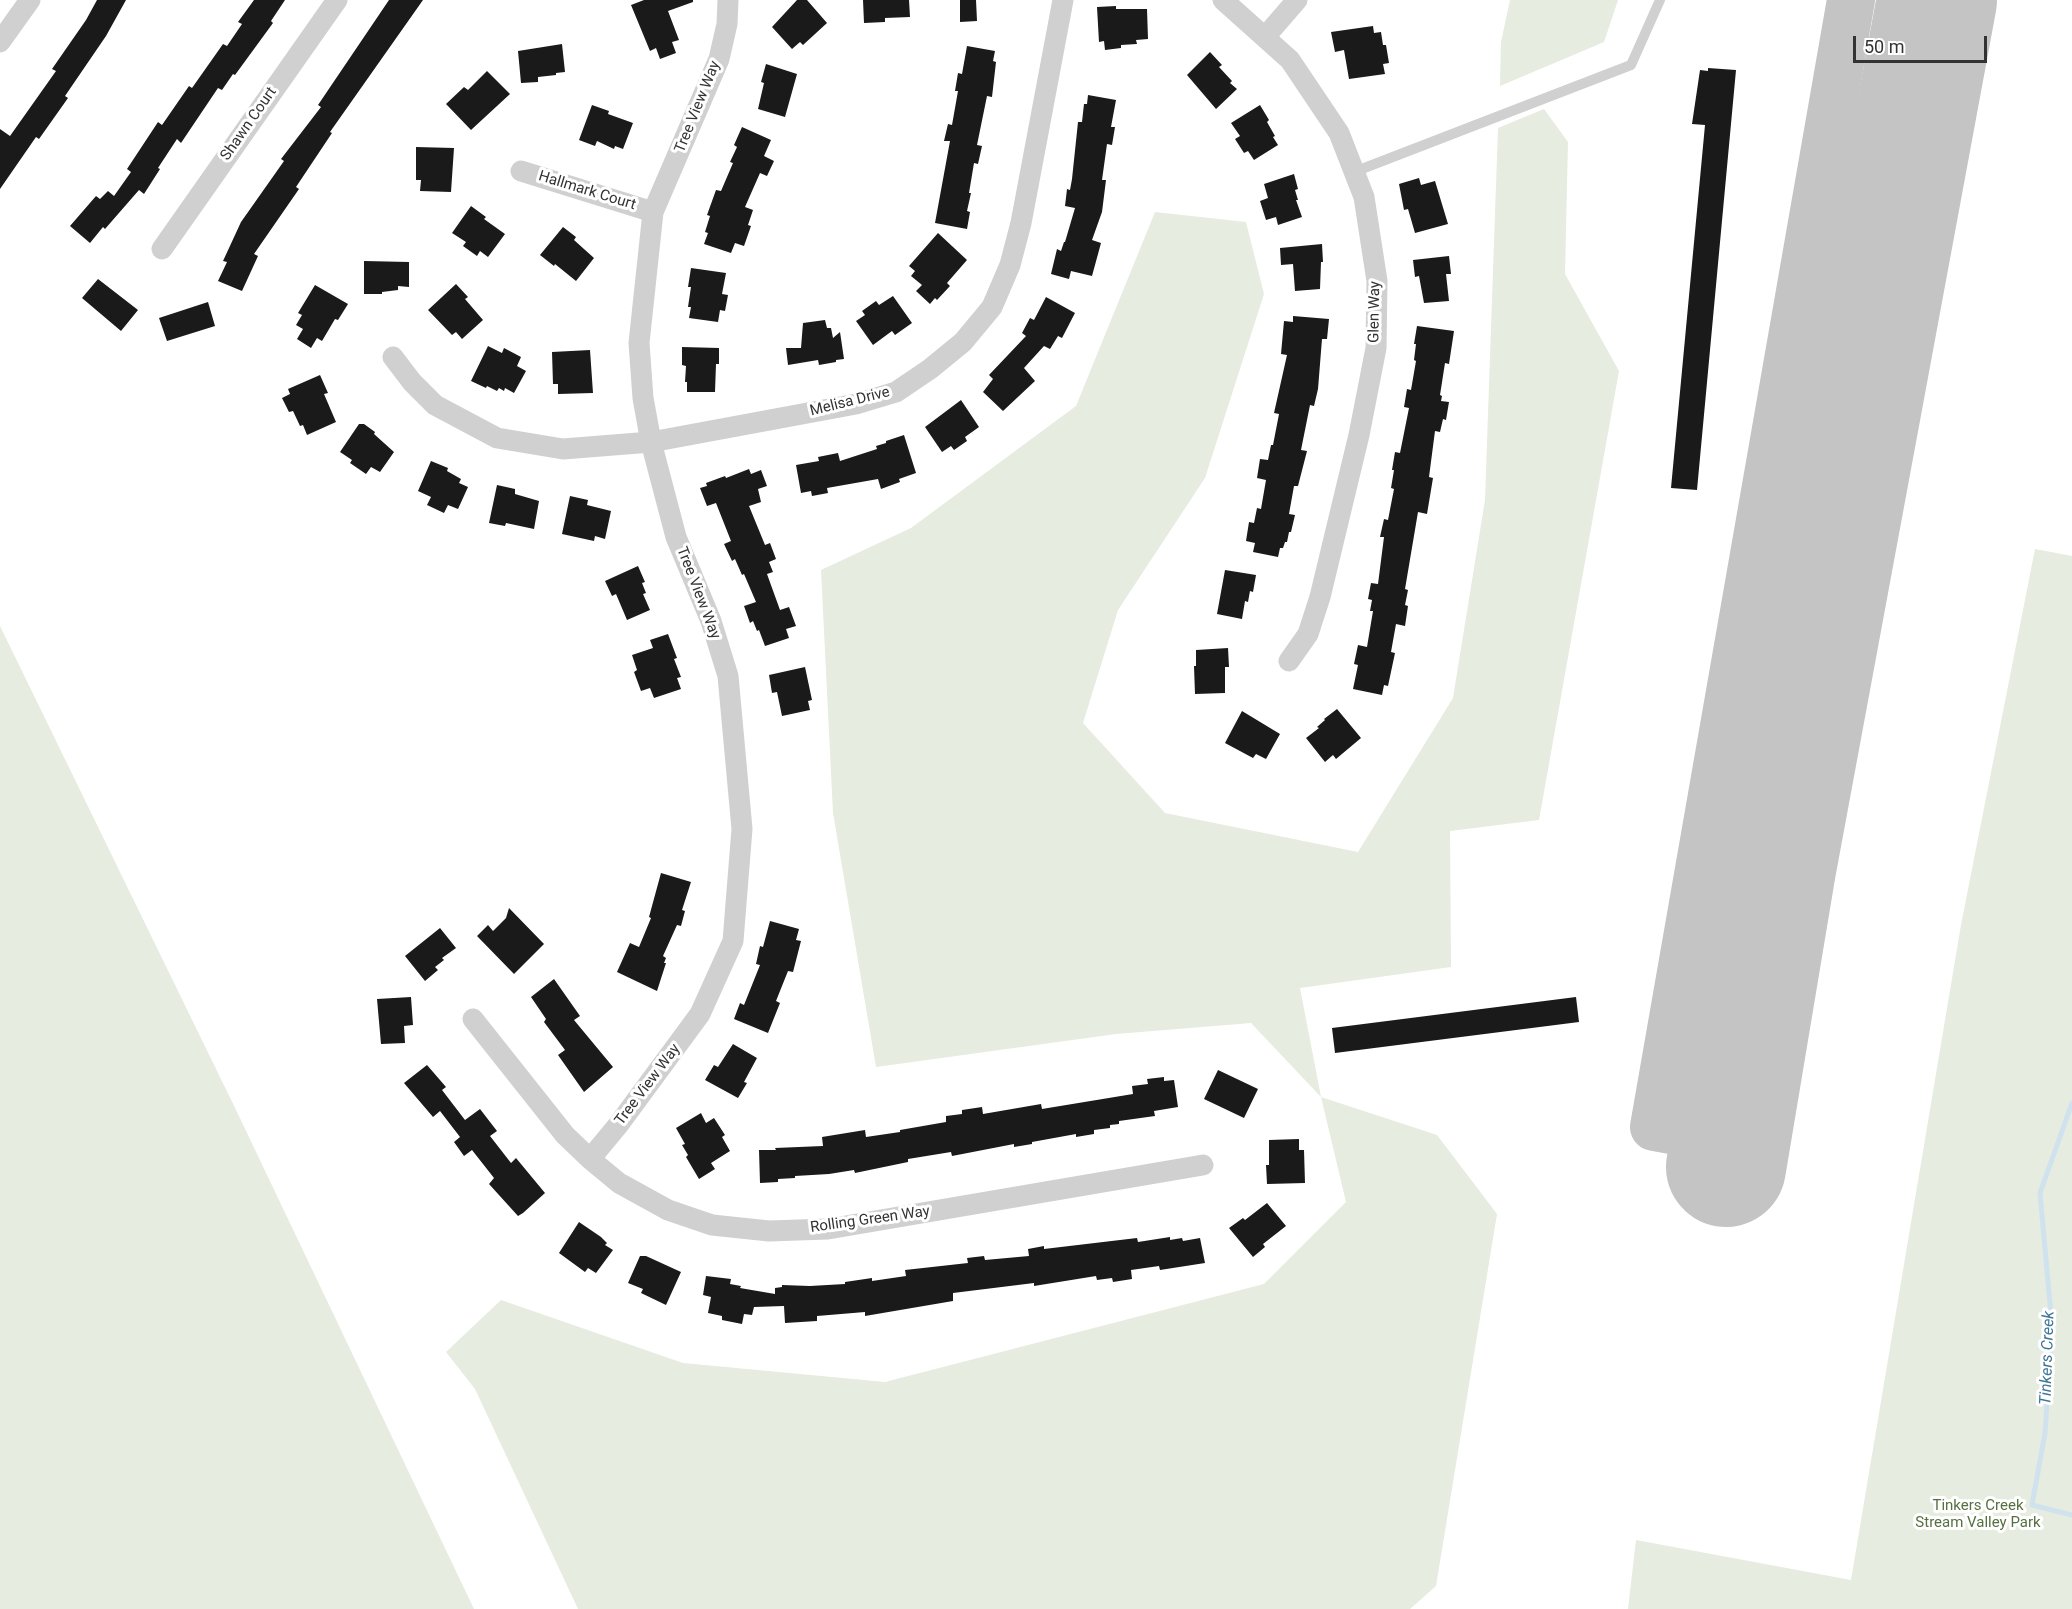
<!DOCTYPE html>
<html>
<head>
<meta charset="utf-8">
<style>
	body { margin:0 }
	#map { position:relative; width:2072px; height:1609px; overflow:hidden; background:#fff; font-family:Roboto,sans-serif }
	canvas { display:block }
	.scale { position:absolute; left:1853px; top:36px; width:134px; height:27px; box-sizing:border-box; border:3px solid #333; border-top:0; padding-left:8px; font-size:18px; line-height:21px; white-space:nowrap; color:#333; -webkit-text-stroke:4px #fff; paint-order:stroke }
</style>
</head>
<body>
<div id="map">
<canvas width="2072" height="1609"></canvas>
<div class="scale">50 m</div>
</div>
<script>
const ctx = document.querySelector('canvas').getContext('2d');
ctx.lineJoin = 'round';
function fillPath(path, color) { ctx.fillStyle = color; ctx.fill(path, 'evenodd'); }
const toPath = rows => new Path2D(rows.map(r => 'M' + r).join(''));
function stroke(path, color, width, dash) { ctx.strokeStyle = color; ctx.lineWidth = width; ctx.lineCap = dash ? 'butt' : 'round'; ctx.setLineDash(dash || []); ctx.stroke(path); }
function write(font, color, halo, rows, align = 'center') {
  ctx.font = font + ' Roboto,sans-serif'; ctx.lineWidth = 6; ctx.setLineDash([]); ctx.textBaseline = 'middle'; ctx.strokeStyle = halo; ctx.fillStyle = color; for (const [text, x, y, turn = 0] of rows) {
    ctx.save(); ctx.translate(x, y); ctx.rotate((+turn || 0) * Math.PI / 180); ctx.textAlign = isNaN(turn) ? turn : align; if (halo) ctx.strokeText(text, 0, 0); ctx.fillText(text, 0, 0); ctx.restore();
  }
}
const green = toPath([
	[1510,0,1618,0,1604,42,1500,86,1501,42],
	[1544,109,1568,142,1565,274,1619,371,1539,820,1450,831,1451,967,1300,988,1321,1097,1437,1135,1497,1214,1436,1586,1410,1609,578,1609,475,1389,446,1352,501,1300,683,1363,885,1382,1264,1284,1346,1202,1321,1097,1251,1023,1116,1034,876,1067,833,813,821,570,911,528,1076,406,1155,212,1246,222,1264,294,1205,478,1118,610,1083,723,1165,813,1358,852,1453,698,1485,500,1498,128],
	[2035,549,2072,556,2072,1609,1628,1609,1636,1540,1851,1580,1961,925],
	[0,626,237,1112,474,1609,0,1609]
]);
const stream = toPath([
	[2072,1103,2040,1193,2052,1326,2045,1433,2032,1505,2072,1515]
]);
const taxiway = toPath([
	[1702,856,1776,868],
	[1730,1141,1654,1127,1851,0]
]);
const runway = toPath([
	[1726,1167,1776,868,1937,0]
]);
const building = toPath([
	[97,0,126,0,106,36,65,96,68,98,39,139,36,137,0,189,0,129,10,136,56,71,52,69,86,20],
	[254,0,285,0,271,21,273,23,235,75,233,74,222,90,218,88,181,143,177,139,158,168,160,169,144,194,139,190,105,229,103,227,90,243,70,226,96,196,100,199,108,191,114,196,131,172,127,169,158,122,162,125,189,86,192,88,223,44,227,46,242,24,238,22],
	[389,0,423,0,330,132,332,133,296,187,299,189,254,254,258,256,242,291,218,281,227,262,223,261,241,222,284,161,281,159,321,107,318,105],
	[644,0,693,0,693,2,668,11,679,40,672,42,676,53,660,59,656,48,650,51,631,5],
	[797,0,807,0,827,23,803,45,800,42,792,49,772,27],
	[863,0,909,0,910,17,885,18,885,22,864,23],
	[960,0,976,0,977,21,960,22],
	[1116,6,1116,9,1147,9,1148,39,1136,40,1137,44,1121,45,1121,48,1105,50,1104,41,1099,42,1097,7],
	[1373,26,1374,33,1381,32,1383,45,1386,45,1389,63,1383,64,1385,74,1349,79,1344,50,1335,52,1331,32],
	[562,44,565,72,556,73,556,75,538,77,538,82,521,83,518,51],
	[967,46,995,51,993,61,996,62,992,97,987,96,977,145,982,146,978,164,974,163,969,193,971,193,967,211,970,212,967,229,935,223,950,141,944,141,948,124,952,125,958,91,955,91,958,73,962,74],
	[1210,52,1222,65,1219,67,1232,81,1230,83,1237,89,1216,109,1187,75],
	[766,64,797,74,785,117,758,109,764,83,761,82],
	[1708,68,1736,70,1697,490,1671,488,1705,125,1692,124,1700,70,1708,71],
	[487,71,510,94,471,130,446,104,464,87,468,90],
	[1088,95,1116,100,1111,127,1115,127,1112,145,1107,144,1102,180,1106,180,1102,212,1092,240,1101,243,1092,276,1071,271,1069,279,1051,274,1057,249,1061,251,1064,242,1065,242,1075,208,1065,206,1067,189,1070,190,1072,179,1078,122,1082,122,1084,104,1087,104],
	[592,105,609,111,608,114,633,123,623,149,615,146,614,149,597,141,595,146,579,140],
	[1260,105,1269,120,1267,122,1275,136,1273,137,1278,145,1254,160,1248,151,1244,153,1235,139,1240,136,1231,123],
	[742,127,771,140,764,156,774,161,767,176,760,173,745,207,753,210,748,225,751,226,744,246,735,243,731,253,704,244,708,233,705,232,710,216,707,215,716,190,721,191,733,163,730,162,737,147,734,145],
	[416,147,454,148,451,192,420,191,421,180,416,180],
	[1294,174,1298,189,1295,190,1298,200,1296,200,1302,217,1278,225,1276,217,1266,220,1260,201,1268,198,1264,184],
	[1419,178,1421,185,1435,181,1448,224,1415,233,1408,209,1404,210,1399,184],
	[471,206,486,217,484,219,505,234,488,257,480,251,477,256,463,246,466,242,452,233],
	[563,227,576,237,574,240,594,258,576,281,555,264,554,266,540,255],
	[938,233,967,260,947,283,950,286,937,300,935,298,930,304,916,291,922,285,911,276,915,271,909,266],
	[1322,244,1323,262,1321,262,1320,289,1295,291,1293,264,1281,265,1280,248],
	[1449,256,1451,274,1446,274,1449,301,1424,303,1419,276,1415,277,1413,260],
	[364,261,409,262,409,287,398,286,398,290,382,292,382,294,364,294],
	[691,268,726,273,722,294,728,295,725,311,720,310,718,322,689,318,691,307,688,307,691,287,688,287],
	[98,279,138,310,121,331,82,298],
	[456,284,468,297,465,299,483,320,462,339,456,332,452,335,428,310],
	[315,285,348,304,338,320,335,319,322,341,317,338,311,348,297,339,303,329,296,325,302,315,298,313],
	[893,296,912,323,895,335,892,331,873,345,856,321,865,315,862,311,876,301,879,305],
	[1046,297,1075,313,1062,338,1058,336,1050,349,1044,346,1024,368,1035,381,1003,411,983,392,993,379,989,375,1026,336,1022,333,1030,318,1034,320],
	[208,302,215,326,167,341,159,318],
	[1293,316,1329,319,1327,339,1322,339,1318,389,1314,406,1310,405,1301,450,1307,451,1298,486,1294,486,1289,514,1295,515,1291,532,1289,532,1287,542,1285,542,1283,548,1280,548,1278,557,1253,552,1255,543,1246,541,1249,522,1254,523,1257,508,1261,509,1266,480,1257,478,1260,459,1268,460,1271,445,1273,445,1279,414,1274,413,1287,355,1281,354,1284,321,1293,322],
	[825,320,827,328,831,328,833,338,840,332,844,359,836,360,836,362,819,365,818,360,788,365,786,348,801,348,803,323],
	[1417,326,1454,331,1449,364,1445,363,1440,395,1442,396,1441,401,1449,402,1446,420,1443,419,1440,432,1435,431,1429,477,1433,478,1427,514,1418,512,1405,589,1408,590,1405,605,1408,606,1405,626,1396,624,1391,652,1395,653,1388,686,1384,685,1382,695,1353,689,1358,665,1354,664,1358,645,1367,647,1373,611,1370,611,1372,600,1368,599,1371,583,1378,584,1384,537,1380,537,1384,519,1388,520,1394,489,1391,488,1394,470,1392,470,1395,452,1400,453,1409,408,1404,407,1407,389,1411,390,1416,361,1414,360,1416,344,1414,344],
	[488,346,502,353,504,348,521,357,517,366,526,371,514,393,505,388,504,391,499,388,497,391,487,386,486,388,471,381],
	[682,347,719,348,719,364,716,364,715,392,687,392,687,382,685,382,686,366,682,365],
	[590,350,593,393,558,394,558,384,553,384,552,352],
	[320,375,328,393,324,394,336,422,307,435,303,425,300,426,293,411,289,412,282,398,290,394,288,389],
	[961,400,979,427,965,437,967,441,954,450,951,446,942,452,925,427],
	[359,424,364,424,375,432,374,434,394,452,380,472,371,467,366,474,350,463,352,460,340,452],
	[904,435,916,473,899,479,900,482,881,489,878,479,827,488,828,493,812,496,811,491,801,493,796,465,819,461,818,457,838,453,840,461,877,449,876,446,886,443,886,441],
	[431,461,448,468,447,471,461,479,459,483,468,487,458,509,448,505,444,513,427,505,431,497,418,491],
	[749,469,751,474,761,470,767,486,758,489,761,502,749,506,765,545,770,543,776,559,769,562,773,572,767,574,780,610,789,607,796,626,786,629,789,638,765,646,759,630,757,631,753,621,750,623,744,606,756,602,744,574,742,575,735,559,732,561,724,544,731,541,716,503,707,506,700,488,707,486,706,483,725,476,726,478],
	[497,485,515,489,515,494,539,501,534,529,506,523,505,526,489,523],
	[570,496,588,500,587,505,611,511,605,539,595,536,594,541,562,534],
	[638,566,645,582,642,583,646,593,643,594,650,610,627,620,616,594,612,596,605,581],
	[1225,570,1256,575,1253,592,1250,591,1248,602,1245,601,1242,619,1217,614],
	[668,634,677,658,674,659,681,677,677,678,681,689,654,698,650,688,641,691,634,672,637,670,632,655,653,648,650,640],
	[1228,648,1229,667,1225,667,1225,693,1195,694,1194,666,1196,666,1196,650],
	[805,667,812,700,808,701,810,710,782,716,777,692,772,693,769,675],
	[1337,709,1361,738,1336,759,1333,755,1325,762,1306,738,1319,728,1317,727,1325,720,1324,719],
	[1242,711,1280,734,1266,759,1256,754,1253,758,1225,743],
	[661,873,691,882,682,910,685,911,681,926,677,925,663,956,666,958,664,963,666,963,657,991,617,972,630,943,639,947,651,918,649,917],
	[509,908,544,944,514,974,477,936,488,925,493,931,506,918],
	[770,921,799,929,796,940,801,941,793,972,788,971,776,1001,780,1003,768,1033,734,1019,740,1003,744,1005,760,965,756,964,760,946,763,947],
	[440,928,456,948,442,958,444,960,435,967,438,970,425,981,405,956],
	[554,979,580,1016,574,1020,613,1067,584,1092,558,1055,565,1050,544,1022,546,1019,531,997],
	[411,997,413,1025,404,1026,405,1043,381,1044,377,999],
	[1576,997,1579,1022,1335,1053,1332,1028],
	[733,1044,757,1058,744,1082,747,1083,738,1098,705,1080,714,1065,718,1067],
	[427,1065,446,1087,442,1090,465,1120,480,1109,497,1131,490,1136,511,1163,516,1158,545,1193,523,1213,518,1216,489,1184,494,1178,472,1150,464,1156,454,1142,460,1137,440,1111,433,1117,404,1083],
	[1218,1070,1258,1089,1244,1118,1204,1099],
	[1164,1077,1164,1081,1174,1080,1178,1107,1154,1111,1155,1116,1119,1121,1119,1124,1110,1125,1110,1128,1094,1130,1094,1134,1076,1137,1076,1134,1032,1142,1032,1144,1014,1147,1014,1144,952,1156,951,1152,908,1159,908,1162,855,1173,854,1170,829,1174,795,1176,795,1178,778,1179,778,1182,760,1183,759,1150,776,1150,775,1148,823,1146,822,1137,865,1130,866,1137,900,1132,900,1130,946,1122,946,1116,962,1114,962,1110,982,1107,983,1114,1041,1104,1042,1109,1133,1094,1132,1086,1148,1084,1147,1079],
	[701,1113,706,1123,714,1118,725,1135,722,1137,730,1151,711,1163,715,1169,699,1179,686,1157,688,1155,682,1145,685,1144,676,1128],
	[1299,1139,1299,1150,1304,1150,1305,1183,1267,1184,1266,1165,1269,1165,1269,1140],
	[1267,1203,1286,1226,1263,1244,1265,1247,1253,1257,1229,1228,1243,1218,1245,1220],
	[579,1222,601,1237,607,1243,605,1245,613,1250,596,1273,588,1268,585,1272,559,1253],
	[1170,1237,1170,1240,1182,1238,1183,1241,1200,1238,1205,1263,1160,1270,1159,1266,1131,1270,1132,1279,1113,1282,1112,1278,1097,1280,1096,1276,1034,1286,1034,1283,953,1293,953,1301,865,1316,865,1312,817,1316,817,1321,785,1323,784,1306,754,1307,752,1315,744,1314,742,1324,722,1320,722,1316,708,1313,711,1297,703,1295,706,1276,731,1279,730,1284,741,1286,740,1288,775,1294,775,1288,782,1287,782,1285,810,1286,845,1284,845,1282,872,1278,872,1281,906,1276,905,1270,968,1263,967,1258,984,1256,985,1260,1029,1256,1028,1249,1044,1246,1044,1249,1137,1238,1138,1242],
	[640,1256,646,1256,681,1272,666,1305,641,1293,643,1289,628,1283]
]);
const service = toPath([
	[1354,172,1631,65,1660,0]
]);
const minor = toPath([
	[1223,0,1290,60,1339,133,1364,197,1377,281,1376,348,1359,435,1320,597,1308,634,1289,661],
	[1265,37,1297,0],
	[0,42,30,0],
	[521,171,653,212],
	[162,249,337,0],
	[393,357,412,382,435,405,497,438,563,449,651,442,856,404,896,392,930,369,963,342,992,307,1010,265,1021,223,1063,0],
	[473,1019,565,1135,590,1159,619,1183,668,1210,712,1225,769,1231,828,1229,1203,1165],
	[590,1159,619,1124,700,1014,733,941,742,829,728,676,711,621,676,537,651,442,643,398,639,343,653,212,719,59,727,24,728,0]
]);
const streetNames = [
	["Tree View Way",698,107,-68],
	["Shawn Court",249,124,-55],
	["Hallmark Court",587,191,17],
	["Glen Way",1375,312,-89],
	["Melisa Drive",850,402,-14],
	["Tree View Way",698,593,69],
	["Tree View Way",648,1085,-53],
	["Rolling Green Way",870,1220,-8]
];
const parkNames = [
	["Tinkers Creek",1978,1506],
	["Stream Valley Park",1978,1523]
];
const waterNames = [
	["Tinkers Creek",2048,1358,-88]
];
fillPath(green, '#e6ecdf');
stroke(stream, '#cfe2ee', 5);
stroke(taxiway, '#c4c4c4', 48);
stroke(runway, '#c4c4c4', 120);
fillPath(building, '#1a1a1a');
stroke(service, '#d0d0d0', 10);
stroke(minor, '#d0d0d0', 21);
write('15px', '#333', '#fff', streetNames);
write('15px', '#56703f', '#fff', parkNames);
write('italic 16px', '#3f7597', '#fff', waterNames);
</script>
</body>
</html>
